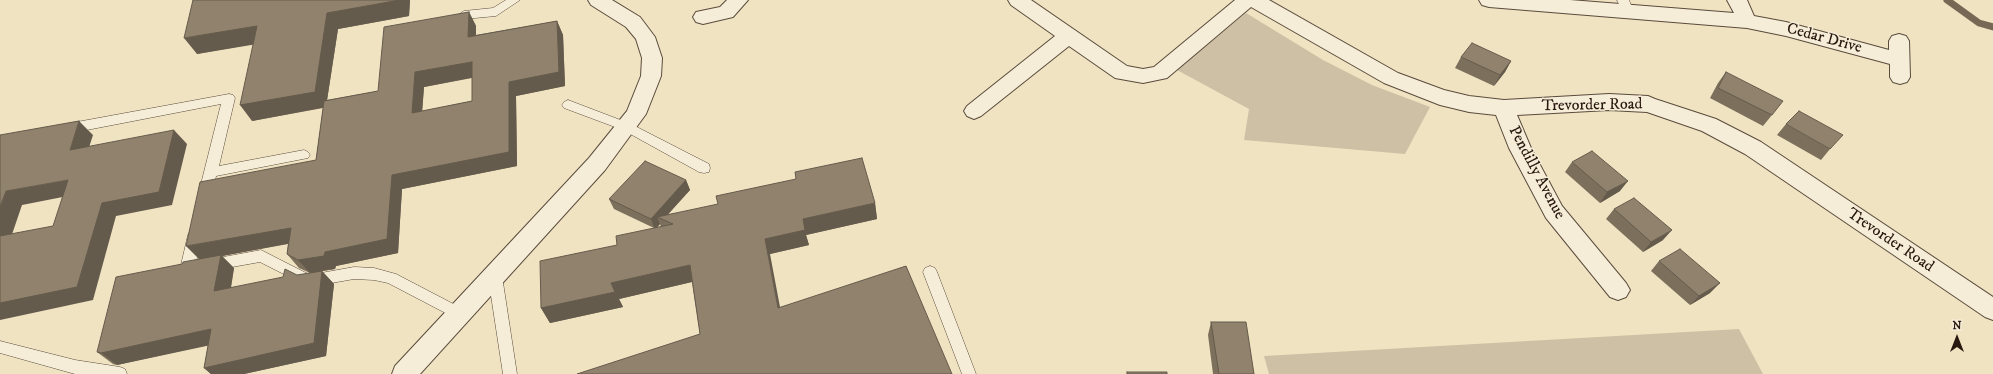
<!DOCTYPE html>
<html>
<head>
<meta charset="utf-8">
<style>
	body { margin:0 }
	#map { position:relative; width:1993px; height:374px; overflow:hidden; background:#f0e3c2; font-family:"IM FELL DW Pica",serif }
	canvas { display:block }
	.north { position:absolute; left:1937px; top:318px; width:40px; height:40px; -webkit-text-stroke:3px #f5edd7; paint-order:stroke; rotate:0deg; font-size:11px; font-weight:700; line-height:16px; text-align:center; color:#28180f }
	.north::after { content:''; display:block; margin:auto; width:14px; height:18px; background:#28180f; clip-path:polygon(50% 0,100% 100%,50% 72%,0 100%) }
</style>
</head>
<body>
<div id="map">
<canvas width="1993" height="374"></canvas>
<div class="north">N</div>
</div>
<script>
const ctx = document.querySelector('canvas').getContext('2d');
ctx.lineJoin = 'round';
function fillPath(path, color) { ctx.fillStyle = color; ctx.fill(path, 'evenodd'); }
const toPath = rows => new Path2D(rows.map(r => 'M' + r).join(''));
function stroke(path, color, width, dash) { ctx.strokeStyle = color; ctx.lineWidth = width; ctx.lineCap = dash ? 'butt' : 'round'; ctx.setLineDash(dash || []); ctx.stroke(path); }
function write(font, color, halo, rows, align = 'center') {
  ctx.font = font + ' "IM FELL DW Pica",serif'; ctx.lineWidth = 3; ctx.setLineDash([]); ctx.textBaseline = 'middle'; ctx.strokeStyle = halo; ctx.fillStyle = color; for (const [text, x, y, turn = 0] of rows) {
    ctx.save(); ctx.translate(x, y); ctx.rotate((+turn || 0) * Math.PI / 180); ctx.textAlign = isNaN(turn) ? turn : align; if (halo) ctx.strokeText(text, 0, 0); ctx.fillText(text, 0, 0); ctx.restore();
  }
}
const green = toPath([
	[1246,13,1323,60,1372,85,1430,107,1405,154,1244,140,1249,109,1177,70],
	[1739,329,1763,374,1269,374,1264,356]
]);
const stream = toPath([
	[1947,0,1979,23,1993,27]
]);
const lane = toPath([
	[506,0,520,0,496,16,464,19,458,15,464,11,493,8,506,0],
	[1617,0,1629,0,1633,10,1631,13,1623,13,1617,0],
	[229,94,233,95,235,98,219,166,304,150,308,152,310,155,308,158,216,176,212,196,210,200,205,201,200,200,198,196,221,104,66,134,62,132,60,129,62,126,66,124,229,94],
	[568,100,631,124,709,164,710,168,709,172,704,173,699,172,623,130,564,108,562,105,564,102,568,100],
	[195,230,200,231,202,235,196,262,261,250,310,275,354,267,374,268,396,274,465,310,467,314,465,318,460,320,455,318,388,283,374,280,354,279,309,287,260,262,187,275,182,273,180,269,188,235,190,231,195,230],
	[930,266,935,268,937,272,976,374,962,374,923,272,925,268,930,266],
	[495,270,500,272,502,276,517,374,503,374,488,276,490,272,495,270],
	[0,341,75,360,120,367,125,369,127,374,75,374,0,353,0,341]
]);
const street = toPath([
	[588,0,612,0,640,17,655,37,662,58,661,76,646,114,605,170,420,374,392,374,395,366,589,158,627,111,641,76,642,58,636,39,626,27,591,5,588,0],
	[727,0,748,0,733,17,703,24,696,22,693,17,696,12,720,7,727,0],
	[1008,0,1031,0,1127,66,1143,69,1154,67,1235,0,1269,0,1398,73,1444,90,1469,96,1504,100,1609,94,1648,96,1655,99,1716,119,1761,142,1993,297,1993,320,1985,317,1745,154,1702,131,1647,112,1609,110,1517,115,1531,148,1562,206,1626,283,1630,290,1626,297,1618,300,1610,297,1546,218,1509,148,1496,115,1469,112,1440,105,1384,83,1251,7,1167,78,1143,83,1115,78,1069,46,981,116,974,119,967,116,964,111,967,106,1055,36,1011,5,1008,0],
	[1479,0,1570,0,1734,13,1727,0,1747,0,1754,16,1786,22,1889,50,1889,41,1892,36,1899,34,1906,36,1909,41,1910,77,1907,82,1900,84,1893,82,1890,77,1890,64,1786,36,1747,28,1489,7,1482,5,1479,0]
]);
const wall = toPath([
	[193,0,410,0,409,16,338,29,327,100,378,91,469,12,476,26,476,35,557,21,563,35,565,86,516,96,517,166,402,189,398,253,336,266,335,269,322,271,334,284,326,356,244,374,211,374,204,368,208,345,117,365,113,364,97,352,182,264,199,259,316,160,323,108,252,121,253,44,197,54],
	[472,78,472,101,422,111,424,87],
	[288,244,287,254,299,268,310,273,231,288,234,268,222,256],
	[1461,57,1511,61,1505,72,1494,86,1455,68],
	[1726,72,1772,115,1763,126,1710,98,1718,83],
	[1786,124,1830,149,1821,160,1777,135],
	[1572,162,1620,191,1600,203,1565,172],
	[686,180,690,190,668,214,875,203,877,219,806,235,809,245,770,254,700,334,692,282,619,299,623,307,550,323,541,308,617,245,654,228,614,209,609,199],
	[660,224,661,227,657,228],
	[1614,209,1663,240,1643,252,1606,219],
	[1659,261,1710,293,1690,305,1651,271],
	[1211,322,1254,374,1213,374,1208,335]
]);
const shadedWall = toPath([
	[400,0,410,0,409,16,338,29,326,107,252,121,240,105,327,13],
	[469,12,476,26,476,51,468,37],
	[557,21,563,35,565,86,516,96,517,166,402,189,398,253,336,266,335,269,322,271,334,284,326,356,244,374,211,374,204,368,310,273,298,260,325,252,392,175,509,82],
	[257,26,269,42,197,54,184,38],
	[1511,61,1505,72,1494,86,1500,75],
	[472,62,480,76,424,87,421,127,412,113,415,72],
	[79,121,93,135,84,163,70,150],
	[174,130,187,144,172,205,116,216,93,300,0,320,0,303],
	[68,180,83,193,22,205,6,252,0,248,0,207,6,191],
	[686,180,690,190,663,220,657,217,660,224,655,229,651,219],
	[1628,181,1620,191,1600,203,1607,192],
	[875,203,877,219,806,235,809,245,770,254,783,323,778,308,765,239,803,219],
	[291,228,302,241,222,256,234,268,228,304,214,291,200,260,186,246],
	[1672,230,1663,240,1643,252,1651,242],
	[690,265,696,281,619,299,623,307,550,323,541,308,611,283],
	[1720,283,1710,293,1690,305,1699,296],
	[211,329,225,342,117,365,101,353]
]);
const building = toPath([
	[193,0,400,0,327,13,315,92,240,105,257,26,184,38,193,0],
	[469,12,468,37,557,21,559,72,509,82,509,152,392,175,387,239,325,252,324,256,298,260,287,254,291,228,186,246,200,182,316,160,324,101,378,91,384,27,469,12],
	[472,62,472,101,412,113,415,72,472,62],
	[1472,43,1511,61,1500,75,1461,57,1472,43],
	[1726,72,1783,101,1772,115,1718,88,1726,72],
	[1799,111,1843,135,1830,149,1786,124,1799,111],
	[79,121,70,150,174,130,159,192,102,203,77,287,0,303,0,236,53,226,68,180,6,191,0,207,0,135,79,121],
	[1592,151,1628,181,1607,192,1572,162,1592,151],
	[862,158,875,203,803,219,805,230,765,239,778,308,906,266,952,374,577,374,700,334,690,265,611,283,615,292,541,308,540,261,617,245,616,236,673,224,657,217,718,204,716,196,796,179,795,172,862,158],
	[645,161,686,180,651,219,609,199,645,161],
	[1634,198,1672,230,1651,242,1614,209,1634,198],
	[1680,249,1720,283,1699,296,1659,261,1680,249],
	[221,255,214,291,283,277,285,269,297,275,322,271,314,343,204,368,211,329,101,353,97,352,116,277,182,264,183,262,221,255],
	[1211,322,1246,322,1254,374,1219,374,1211,322],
	[1127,372,1167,372,1167,374,1127,374,1127,372]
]);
const streetNames = [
	["Cedar Drive",1824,39,15],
	["Trevorder Road",1592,106,-1],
	["Pendilly Avenue",1536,173,62],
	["Trevorder Road",1890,241,34]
];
fillPath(green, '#cec0a4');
stroke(stream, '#776856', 7);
stroke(lane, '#5a4b3c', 1);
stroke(street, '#5a4b3c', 2);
fillPath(lane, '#f5edd7');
fillPath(street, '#f5edd7');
fillPath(wall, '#7c705d');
fillPath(shadedWall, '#655b4c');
fillPath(building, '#90826c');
stroke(building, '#655b4c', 1);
write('16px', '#28180f', '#f5edd7', streetNames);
</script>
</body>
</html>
